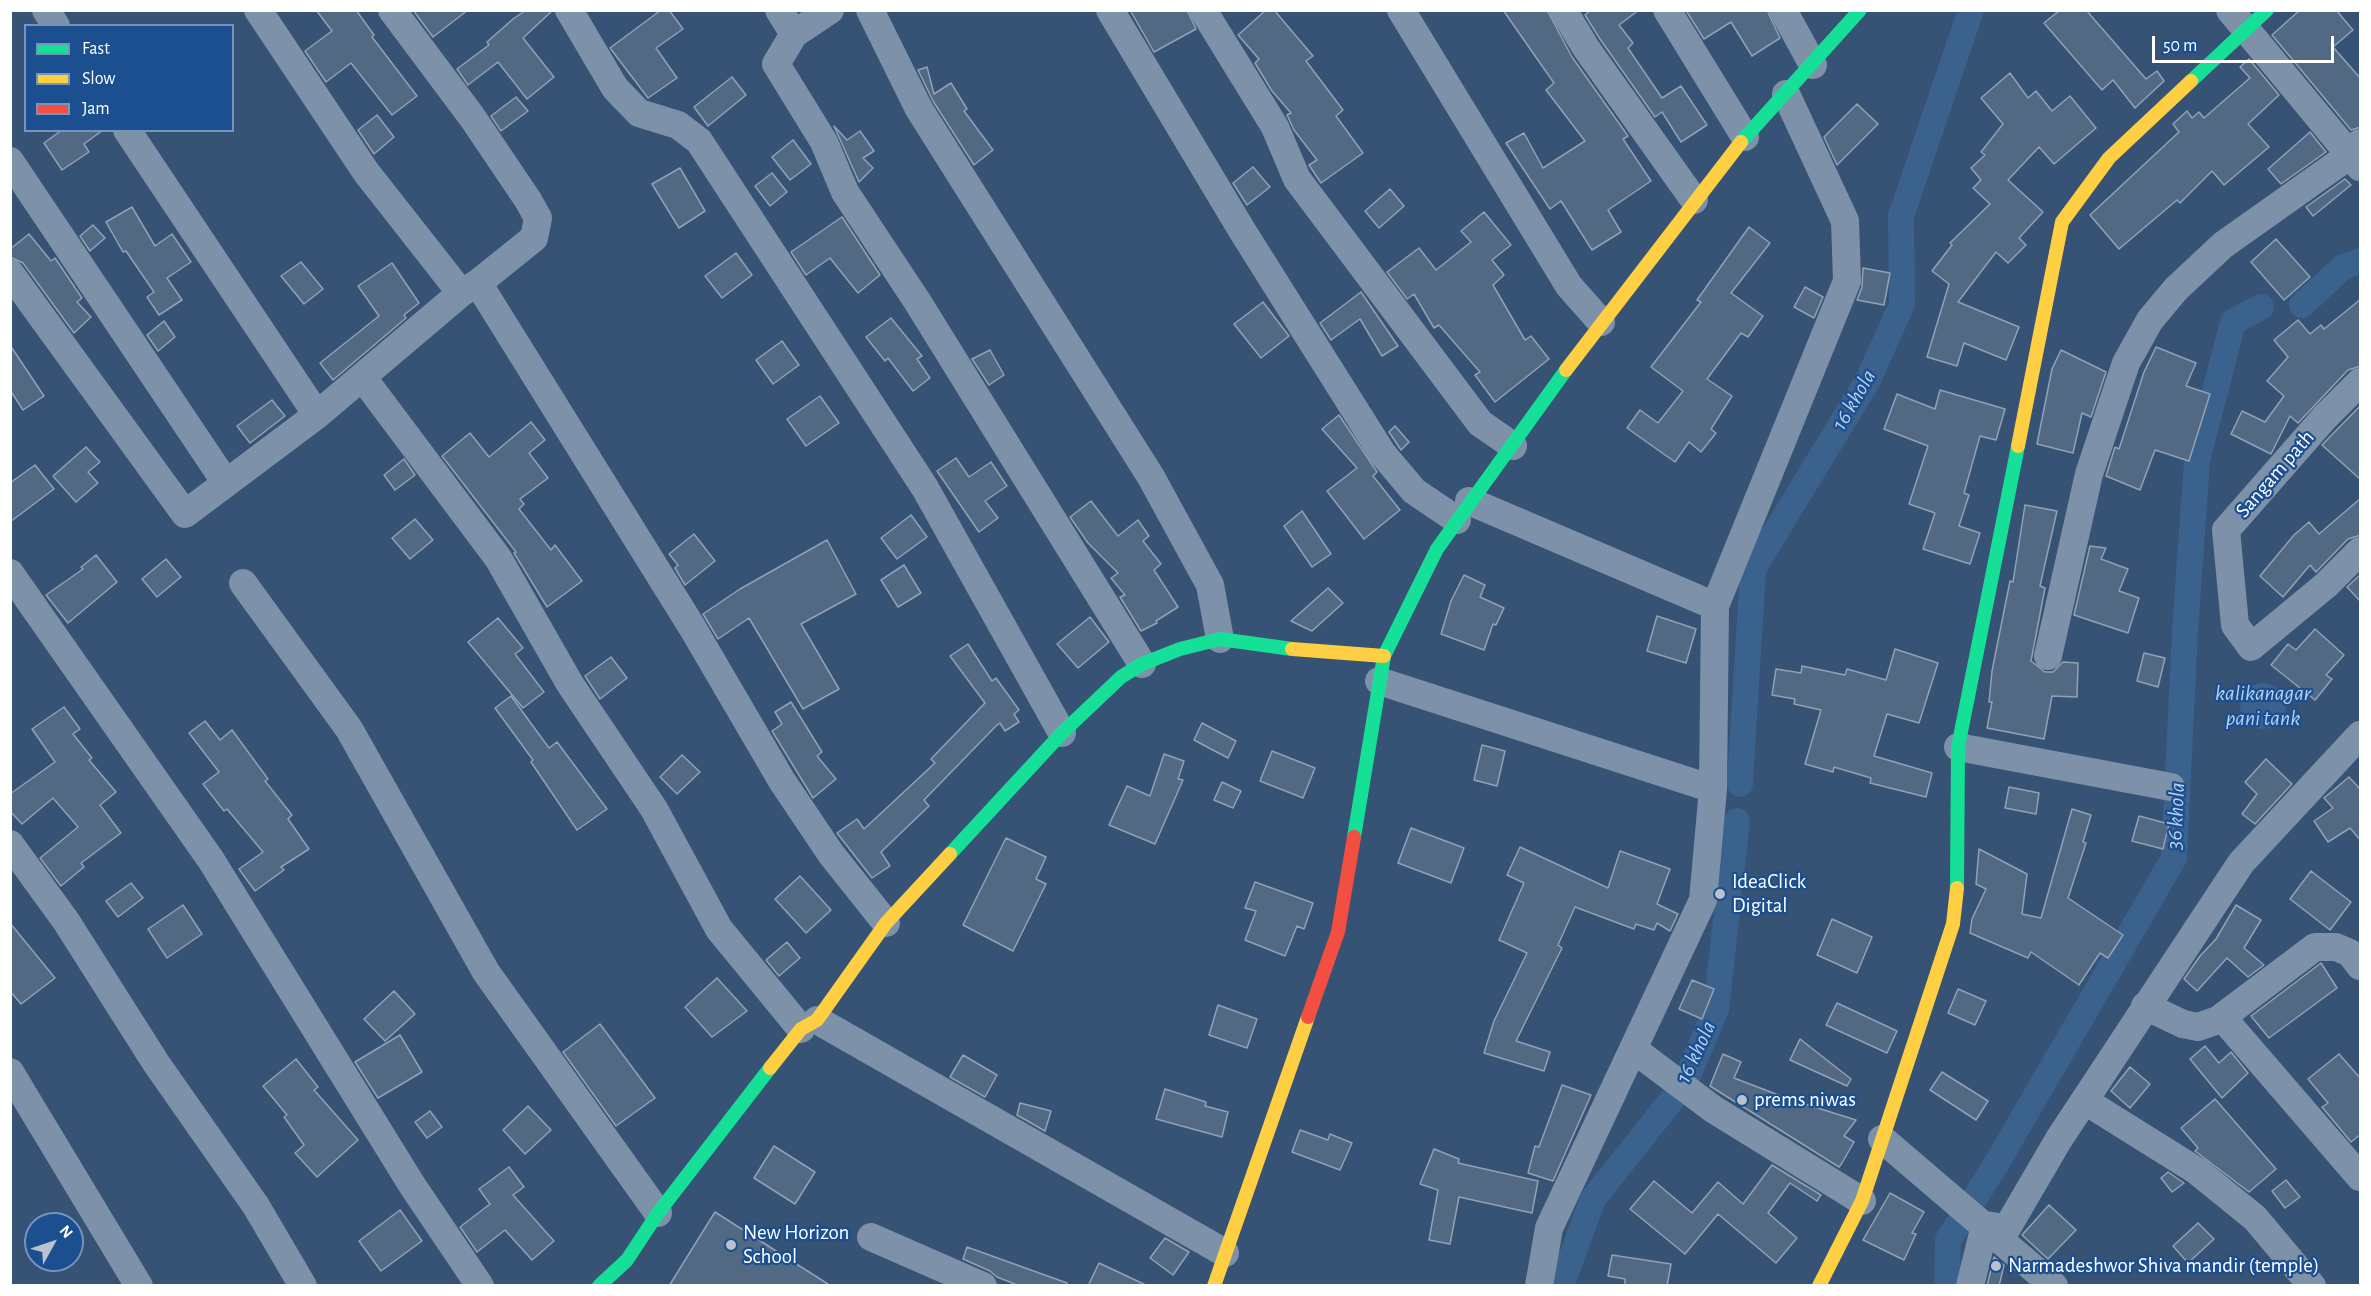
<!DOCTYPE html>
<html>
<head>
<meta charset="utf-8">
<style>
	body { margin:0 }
	#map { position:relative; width:2371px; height:1296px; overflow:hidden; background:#365274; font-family:"Alegreya Sans",sans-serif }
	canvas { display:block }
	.frame { position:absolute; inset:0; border:12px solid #fff; pointer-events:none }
	.legend { position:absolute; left:24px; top:24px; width:210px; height:108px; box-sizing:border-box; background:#1b4f8f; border:2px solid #7695bc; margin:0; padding:8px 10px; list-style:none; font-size:18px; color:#fff }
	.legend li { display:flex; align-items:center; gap:12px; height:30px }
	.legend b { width:30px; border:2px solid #7695bc }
	.north { position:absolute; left:24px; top:1212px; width:60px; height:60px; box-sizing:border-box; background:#1b4f8f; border:2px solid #7695bc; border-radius:50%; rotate:50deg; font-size:16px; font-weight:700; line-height:24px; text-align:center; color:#fff }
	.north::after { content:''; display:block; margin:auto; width:21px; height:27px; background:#b9c2ce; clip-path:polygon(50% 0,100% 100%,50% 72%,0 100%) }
	.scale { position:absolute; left:2152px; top:36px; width:182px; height:27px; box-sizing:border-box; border:3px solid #fff; border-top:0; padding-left:8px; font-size:18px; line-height:21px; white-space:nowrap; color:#fff; -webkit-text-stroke:4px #1b4f8f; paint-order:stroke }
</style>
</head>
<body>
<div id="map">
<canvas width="2371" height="1296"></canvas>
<div class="frame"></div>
<ul class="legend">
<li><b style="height:8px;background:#16e098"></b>Fast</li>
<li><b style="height:8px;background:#ffcf43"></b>Slow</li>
<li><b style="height:8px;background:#f24e42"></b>Jam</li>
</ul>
<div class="north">N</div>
<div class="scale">50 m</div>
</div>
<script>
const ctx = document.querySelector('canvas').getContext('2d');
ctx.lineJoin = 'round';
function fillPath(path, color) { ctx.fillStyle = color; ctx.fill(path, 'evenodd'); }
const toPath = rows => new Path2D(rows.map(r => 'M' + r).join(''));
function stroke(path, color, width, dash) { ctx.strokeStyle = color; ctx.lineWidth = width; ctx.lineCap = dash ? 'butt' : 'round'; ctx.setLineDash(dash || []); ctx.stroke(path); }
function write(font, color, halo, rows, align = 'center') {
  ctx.font = font + ' "Alegreya Sans",sans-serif'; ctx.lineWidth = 4.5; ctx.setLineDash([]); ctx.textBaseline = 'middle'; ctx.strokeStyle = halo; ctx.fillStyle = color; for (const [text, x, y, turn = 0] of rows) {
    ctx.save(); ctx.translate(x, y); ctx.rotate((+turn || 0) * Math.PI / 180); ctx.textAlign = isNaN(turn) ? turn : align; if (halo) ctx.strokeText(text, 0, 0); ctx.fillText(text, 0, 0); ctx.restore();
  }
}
const water = toPath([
	'2240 706a23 23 0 1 1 46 0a23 23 0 1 1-46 0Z'
]);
const canal = toPath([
	[2302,305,2343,267,2360,261],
	[1740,784,1753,569,1868,380,1902,304,1901,216,1971,10],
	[1561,1286,1593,1199,1685,1083,1716,1009,1737,821],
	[1947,1286,1948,1240,1995,1166,2174,858,2185,631,2197,461,2233,322,2261,307]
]);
const building = toPath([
	[316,10,356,10,374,35,372,37,417,96,392,115,351,63,326,82,305,51,332,31,316,10],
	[413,10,468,10,433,37,413,10],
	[526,10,553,10,523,38,554,77,527,99,498,62,468,85,457,69,489,45,487,42,513,19,526,10],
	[661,10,669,10,683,29,656,48,677,78,648,98,610,48,661,10],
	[1130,10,1187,10,1196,29,1154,52,1130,10],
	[1266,10,1274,10,1313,56,1306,61,1343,110,1336,116,1363,153,1321,183,1309,165,1317,160,1294,130,1287,115,1291,113,1272,91,1255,63,1259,59,1238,35,1266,10],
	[1503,10,1547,10,1572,57,1628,136,1623,139,1651,181,1608,210,1621,232,1592,250,1561,201,1550,209,1506,143,1524,133,1543,168,1585,141,1546,90,1554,83,1503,10],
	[1591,10,1639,10,1619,25,1633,43,1628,48,1662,98,1681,86,1707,125,1681,142,1662,112,1655,117,1600,39,1585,15,1591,10],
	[1689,10,1767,10,1780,38,1752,56,1731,22,1704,39,1687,12,1689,10],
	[2060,10,2086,10,2146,79,2157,71,2164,81,2135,108,2113,80,2102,90,2044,23,2060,10],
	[2300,10,2336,10,2353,30,2333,47,2361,79,2361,127,2351,130,2272,35,2300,10],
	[2249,59,2279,95,2248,124,2269,147,2224,185,2212,171,2180,203,2177,200,2119,249,2090,215,2179,132,2173,124,2187,111,2192,118,2199,112,2204,118,2250,78,2240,67,2249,59],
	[927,67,934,94,951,83,967,109,964,111,993,150,974,165,933,101,918,70,927,67],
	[2010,73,2028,98,2036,91,2052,111,2070,96,2096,128,2054,164,2039,147,2008,180,2043,212,2019,238,2026,245,2008,263,1996,252,1958,302,2019,327,2006,360,1964,343,1957,366,1927,357,1949,284,1932,271,1952,245,1950,243,1990,204,1973,188,1981,180,1971,168,1985,155,1981,152,2003,124,1981,98,2010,73],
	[732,77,746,95,708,126,694,107,732,77],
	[516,97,528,111,501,131,491,116,516,97],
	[1857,104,1878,124,1837,165,1824,137,1857,104],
	[377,115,394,137,374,154,358,130,377,115],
	[834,126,847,140,860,131,874,151,863,158,873,168,859,182,834,126],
	[62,130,103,130,84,144,89,152,62,170,44,143,62,130],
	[2310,132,2326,152,2281,184,2268,169,2310,132],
	[793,140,811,164,790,180,772,157,793,140],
	[1253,167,1270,187,1247,205,1233,183,1253,167],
	[680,168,705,211,679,228,652,184,680,168],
	[772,173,787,192,770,206,755,186,772,173],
	[2345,179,2351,185,2313,216,2306,207,2345,179],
	[1390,189,1404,206,1379,228,1365,211,1390,189],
	[132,207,155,246,172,234,191,262,167,278,182,300,159,315,147,297,154,292,126,251,123,252,106,222,132,207],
	[1484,212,1511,245,1492,260,1504,275,1493,285,1525,340,1531,336,1549,359,1495,402,1475,375,1480,372,1439,325,1434,328,1414,294,1407,299,1387,272,1419,248,1436,270,1471,242,1461,231,1484,212],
	[842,217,880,275,858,293,830,258,806,275,791,252,842,217],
	[93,225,105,238,90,251,80,236,93,225],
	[1749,227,1770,243,1731,293,1763,316,1748,337,1741,333,1707,379,1732,396,1711,429,1716,433,1701,452,1689,442,1675,462,1627,428,1640,410,1658,423,1683,391,1651,367,1701,302,1697,300,1749,227],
	[29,234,51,261,55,258,82,298,77,302,91,317,74,333,23,263,10,257,10,249,29,234],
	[2276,239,2310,277,2284,300,2251,262,2276,239],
	[736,253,752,275,722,298,705,276,736,253],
	[301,262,323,289,304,304,281,276,301,262],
	[392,263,419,303,404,315,406,318,333,380,320,363,379,316,358,286,392,263],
	[1863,268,1890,273,1884,305,1857,300,1862,287,1863,268],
	[1805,287,1823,297,1814,318,1794,307,1805,287],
	[1361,292,1398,346,1382,356,1360,319,1331,340,1320,323,1361,292],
	[2361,299,2361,366,2348,370,2298,423,2290,416,2271,454,2231,434,2242,411,2265,422,2284,396,2267,381,2288,357,2274,340,2298,320,2310,334,2321,325,2324,329,2361,299],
	[1263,302,1289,336,1261,358,1234,324,1263,302],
	[891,318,922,356,917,359,930,378,913,391,888,358,885,361,866,337,891,318],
	[164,321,175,337,158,351,147,335,164,321],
	[782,341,799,365,773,384,756,360,782,341],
	[10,345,44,396,23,410,10,390,10,345],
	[2156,347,2196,363,2186,386,2210,394,2189,461,2155,450,2140,490,2106,476,2115,447,2119,449,2144,372,2156,347],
	[990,350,1004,375,989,385,972,359,990,350],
	[2061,350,2106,372,2091,417,2082,413,2073,453,2037,444,2052,369,2061,350],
	[1940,390,2005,409,1996,440,1980,436,1964,493,1969,495,1959,526,1980,533,1970,564,1923,549,1935,513,1909,504,1928,446,1884,429,1897,394,1935,409,1940,390],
	[820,396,839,423,806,446,787,419,820,396],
	[272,400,285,416,250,443,237,426,272,400],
	[2361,405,2361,480,2322,445,2361,405],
	[1339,415,1377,472,1373,476,1400,510,1364,539,1327,491,1357,468,1322,429,1339,415],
	[531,422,545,440,529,453,548,478,520,499,524,504,519,509,551,550,555,545,582,581,547,607,514,553,516,552,442,456,470,433,489,457,531,422],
	[1395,426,1409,442,1401,450,1389,432,1395,426],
	[86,447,100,462,88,472,98,483,76,502,53,476,86,447],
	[956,458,969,477,991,462,1007,486,985,501,998,518,979,532,937,471,956,458],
	[404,459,415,475,395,490,384,475,404,459],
	[35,465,54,489,10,522,10,483,35,465],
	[2361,498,2361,535,2348,539,2316,572,2310,565,2283,597,2260,576,2294,535,2309,522,2319,534,2361,498],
	[1091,501,1118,536,1138,520,1149,536,1143,541,1161,564,1154,570,1178,607,1156,621,1157,623,1141,631,1120,597,1125,595,1111,578,1118,573,1088,543,1070,517,1091,501],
	[2025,505,2057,511,2040,586,2045,588,2031,661,2045,672,2053,672,2063,662,2078,663,2077,697,2052,696,2044,739,1987,728,1992,702,1989,702,1992,671,2010,581,2013,582,2025,505],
	[1302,511,1331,554,1312,567,1284,526,1302,511],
	[911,515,927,537,897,559,881,538,911,515],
	[415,519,433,540,410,559,392,538,415,519],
	[694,534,715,561,685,585,675,568,678,565,669,554,694,534],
	[827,540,856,594,801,624,839,689,803,709,749,618,718,639,703,614,740,589,827,540],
	[2090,546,2106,548,2101,559,2128,569,2119,591,2139,598,2128,633,2074,615,2090,546],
	[96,555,117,582,68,623,46,595,83,569,81,567,96,555],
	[166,559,181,577,157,597,142,579,166,559],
	[904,565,921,593,898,607,881,580,904,565],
	[2361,574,2361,602,2347,587,2361,574],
	[1464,575,1485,585,1480,597,1504,608,1496,625,1493,624,1484,650,1441,634,1451,601,1464,575],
	[1328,588,1343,603,1312,631,1291,621,1328,588],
	[1657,616,1696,629,1686,663,1647,651,1657,616],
	[1090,617,1109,642,1078,668,1057,644,1090,617],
	[498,618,523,648,515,654,544,692,523,708,468,642,498,618],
	[2315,629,2344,655,2326,675,2332,679,2315,700,2271,665,2288,644,2296,650,2315,629],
	[968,644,992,681,996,678,1019,710,1014,714,1019,722,1005,731,1000,723,996,726,924,800,929,806,881,852,890,866,872,878,837,833,857,819,864,829,935,763,931,759,985,703,950,656,968,644],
	[1895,649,1938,663,1919,723,1887,714,1874,756,1932,773,1926,797,1870,783,1871,778,1834,767,1833,772,1805,764,1821,710,1794,704,1795,699,1772,695,1776,669,1801,673,1802,666,1845,675,1847,669,1886,680,1895,649],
	[2144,653,2165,658,2158,687,2137,681,2144,653],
	[611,657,627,678,600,699,585,676,611,657],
	[511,696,549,748,557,742,607,809,577,830,531,762,533,760,495,708,511,696],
	[791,702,822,752,817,756,836,779,813,798,772,731,782,724,775,712,791,702],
	[64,707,80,729,73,734,92,758,89,760,116,792,100,805,121,833,81,863,84,867,61,886,40,858,78,827,53,798,22,824,10,811,10,794,55,762,32,729,64,707],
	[205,721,220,740,232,730,268,779,265,781,292,815,288,819,309,849,281,867,284,870,255,891,239,869,263,852,227,809,224,811,203,784,219,772,189,733,205,721],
	[1202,723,1236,741,1228,758,1194,740,1202,723],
	[1482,745,1505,751,1497,786,1474,780,1482,745],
	[1272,751,1315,768,1303,798,1260,781,1272,751],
	[1164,754,1184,761,1178,779,1183,780,1155,844,1109,825,1127,786,1150,796,1164,754],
	[682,755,700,772,677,794,660,777,682,755],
	[2266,759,2292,784,2255,824,2242,814,2257,794,2245,782,2266,759],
	[2349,777,2361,790,2361,841,2350,828,2328,842,2314,821,2333,808,2324,798,2349,777],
	[1222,782,1241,791,1233,808,1214,800,1222,782],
	[2009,787,2039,793,2036,814,2005,808,2009,787],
	[2072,809,2091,815,2083,842,2086,843,2068,898,2123,935,2108,958,2100,953,2079,985,2031,952,2028,958,1970,933,1972,919,1986,889,1976,884,1979,849,2027,874,2022,914,2041,918,2072,809],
	[2139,816,2169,824,2163,849,2132,841,2139,816],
	[1411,828,1464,848,1451,883,1398,863,1411,828],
	[1006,838,1046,857,1036,879,1046,884,1013,951,963,925,1006,838],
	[1520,847,1608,888,1620,851,1670,869,1657,904,1678,914,1670,931,1657,923,1654,930,1636,924,1634,929,1575,907,1558,945,1562,948,1516,1041,1550,1052,1544,1071,1484,1053,1494,1021,1527,953,1499,940,1524,883,1507,875,1520,847],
	[2311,871,2351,902,2330,930,2290,899,2311,871],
	[800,876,831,910,806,933,775,899,800,876],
	[1255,882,1313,903,1304,929,1297,926,1285,956,1245,940,1256,911,1245,908,1255,882],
	[131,883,143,898,118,917,106,901,131,883],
	[183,905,202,934,167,958,148,929,183,905],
	[2236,905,2261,920,2244,948,2264,965,2248,977,2227,958,2197,991,2184,979,2200,956,2216,939,2236,905],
	[1832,919,1872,937,1857,973,1817,955,1832,919],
	[10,923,55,978,21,1004,10,991,10,923],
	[787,942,800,958,779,976,766,960,787,942],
	[2321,963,2337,988,2269,1038,2251,1016,2321,963],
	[717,978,747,1011,712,1037,685,1007,717,978],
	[1692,980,1714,989,1702,1019,1679,1009,1692,980],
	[1958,989,1986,1001,1975,1025,1948,1013,1958,989],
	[394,991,415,1014,385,1041,364,1019,394,991],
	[1837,1003,1897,1031,1887,1053,1826,1025,1837,1003],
	[1218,1005,1257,1019,1247,1048,1209,1035,1218,1005],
	[600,1024,655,1098,616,1126,563,1052,600,1024],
	[400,1035,422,1072,378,1098,355,1062,400,1035],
	[1800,1039,1851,1079,1847,1086,1790,1060,1800,1039],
	[2205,1046,2219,1063,2231,1052,2248,1073,2222,1098,2190,1059,2205,1046],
	[1723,1054,1741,1062,1734,1078,1789,1099,1856,1120,1844,1136,1854,1142,1842,1163,1839,1167,1710,1086,1723,1054],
	[2339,1054,2361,1079,2361,1134,2351,1142,2322,1107,2328,1103,2308,1079,2339,1054],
	[963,1055,997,1075,985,1097,950,1077,963,1055],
	[296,1059,318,1087,314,1090,358,1140,317,1177,295,1153,304,1145,284,1117,287,1115,263,1086,296,1059],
	[2130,1067,2150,1084,2130,1108,2111,1091,2130,1067],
	[1942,1072,1988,1101,1976,1120,1930,1090,1942,1072],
	[1562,1085,1591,1095,1553,1181,1528,1173,1535,1146,1539,1147,1562,1085],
	[1165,1089,1206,1102,1205,1106,1228,1112,1222,1137,1156,1119,1165,1089],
	[2215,1099,2276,1169,2249,1192,2195,1151,2198,1148,2181,1128,2215,1099],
	[1020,1103,1051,1111,1045,1131,1017,1115,1020,1103],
	[528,1106,551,1130,525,1154,503,1130,528,1106],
	[430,1111,442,1127,427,1138,415,1122,430,1111],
	[1300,1130,1328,1140,1330,1134,1352,1143,1340,1170,1292,1152,1300,1130],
	[774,1146,815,1172,795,1204,754,1178,774,1146],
	[1434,1149,1459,1159,1458,1163,1538,1181,1532,1213,1459,1197,1450,1244,1429,1240,1438,1190,1420,1184,1434,1149],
	[1772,1165,1821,1195,1817,1201,1790,1183,1768,1213,1797,1238,1776,1263,1718,1214,1685,1254,1630,1209,1654,1181,1692,1213,1718,1182,1743,1204,1772,1165],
	[509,1167,524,1187,513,1195,554,1241,532,1260,505,1230,477,1252,460,1227,490,1204,479,1189,509,1167],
	[2168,1172,2184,1183,2172,1192,2161,1178,2168,1172],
	[2286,1180,2300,1197,2285,1208,2272,1191,2286,1180],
	[1890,1193,1924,1212,1912,1233,1916,1234,1904,1260,1863,1240,1890,1193],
	[2049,1205,2076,1230,2048,1259,2022,1235,2049,1205],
	[400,1210,422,1241,381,1271,359,1241,400,1210],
	[715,1212,831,1286,669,1286,715,1212],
	[2198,1223,2214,1239,2188,1263,2173,1246,2198,1223],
	[1165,1238,1189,1252,1173,1275,1150,1258,1165,1238],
	[967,1247,1067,1283,1066,1286,1020,1286,997,1277,990,1271,963,1259,967,1247],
	[1612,1255,1671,1264,1667,1286,1625,1286,1625,1279,1608,1276,1612,1255],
	[1994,1257,2004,1265,1999,1286,1987,1286,1994,1257],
	[1099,1263,1148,1286,1088,1286,1099,1263]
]);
const street = toPath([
	[46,10,56,26],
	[258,10,366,172,461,293],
	[569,10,615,88,639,113,678,125,699,141,925,488,1062,733],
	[779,10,794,34,776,64,824,142,845,192,917,301,1142,664],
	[870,10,919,109,1151,477,1210,585,1220,639],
	[1110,10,1243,232,1382,453,1414,491,1457,520],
	[1203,10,1275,127,1297,179,1480,423,1513,446],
	[1401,10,1569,286,1601,322],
	[1563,10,1586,48,1694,200],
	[1667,10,1745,137],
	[1783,10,1813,65],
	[2230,10,2360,167],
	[794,34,830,10],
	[127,130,317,415],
	[10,161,226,483],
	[10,273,185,514,317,415,461,293,478,283,534,238,538,218,528,200,472,117,392,10],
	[478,283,692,627,782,781,831,854,886,923],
	[363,378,498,558,570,684,654,809,719,929,801,1029],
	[2360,382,2324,418,2226,530,2235,625,2251,647,2326,585,2360,551],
	[1469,501,1715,606],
	[10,573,211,860,412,1185,480,1286],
	[243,583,349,729,486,972,658,1213],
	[2048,656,2089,474,2126,363,2150,320,2176,289,2223,245,2350,155,2360,143],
	[1379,681,1713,789],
	[1958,747,2171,787],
	[10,844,66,921,156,1063,256,1206,303,1286],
	[2145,1006,2183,1024,2198,1027,2218,1020,2315,947,2336,947,2350,953,2360,966],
	[2222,1017,2360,1177],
	[817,1020,1225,1253],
	[1633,1049,1713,1109,1862,1201],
	[10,1072,139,1286],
	[2085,1101,2197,1171,2255,1218,2312,1286],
	[1882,1139,2054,1286],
	[871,1237,983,1286],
	[1539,1286,1549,1228,1703,900,1713,789,1715,606,1847,281,1845,221,1786,94],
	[1970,1286,1985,1225,2007,1228,2059,1139,2241,863,2360,735]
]);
const fast = toPath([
	[2191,81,2267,10],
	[1741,142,1860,10],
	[1354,837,1384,656,1437,549,1566,370],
	[950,854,1062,733,1121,677,1142,664,1180,649,1220,639,1292,649],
	[1957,888,1958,747,2018,446],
	[599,1286,627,1260,658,1213,770,1068]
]);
const slow = toPath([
	[1566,370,1741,142],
	[2018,446,2062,222,2109,158,2191,81],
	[1292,649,1384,656],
	[770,1068,801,1029,817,1020,886,923,950,854],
	[1214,1286,1308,1017],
	[1819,1286,1862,1201,1953,924,1957,888]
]);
const jam = toPath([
	[1308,1017,1338,932,1354,837]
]);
const markers = [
	[1720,894,6,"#b9c2ce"],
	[1742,1100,6,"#b9c2ce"],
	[731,1245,6,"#b9c2ce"],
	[1996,1266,6,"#b9c2ce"]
];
const streetNames = [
	["Sangam path",2275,474,-49]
];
const poiNames = [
	["IdeaClick",1732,882],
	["Digital",1732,906],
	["prems niwas",1754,1100],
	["New Horizon",743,1233],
	["School",743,1257],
	["Narmadeshwor Shiva mandir (temple)",2008,1266]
];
const waterNames = [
	["16 khola",1854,400,-60],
	["kalikanagar",2263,693],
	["pani tank",2263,718],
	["36 khola",2176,816,-87],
	["16 khola",1696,1052,-65]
];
fillPath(water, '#3b618d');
stroke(canal, '#3b618d', 26);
fillPath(building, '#526984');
stroke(building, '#92a2b6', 1.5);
stroke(street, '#7d92a8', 28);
stroke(fast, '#16e098', 14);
stroke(slow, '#ffcf43', 14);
stroke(jam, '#f24e42', 14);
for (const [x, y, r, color] of markers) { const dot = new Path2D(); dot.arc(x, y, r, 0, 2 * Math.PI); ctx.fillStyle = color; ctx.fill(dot); stroke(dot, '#1b4f8f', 2); }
write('21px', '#fff', '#1b4f8f', streetNames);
write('21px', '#fff', '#1b4f8f', poiNames, 'left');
write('italic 22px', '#b5d3f5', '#1b4f8f', waterNames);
</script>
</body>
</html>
